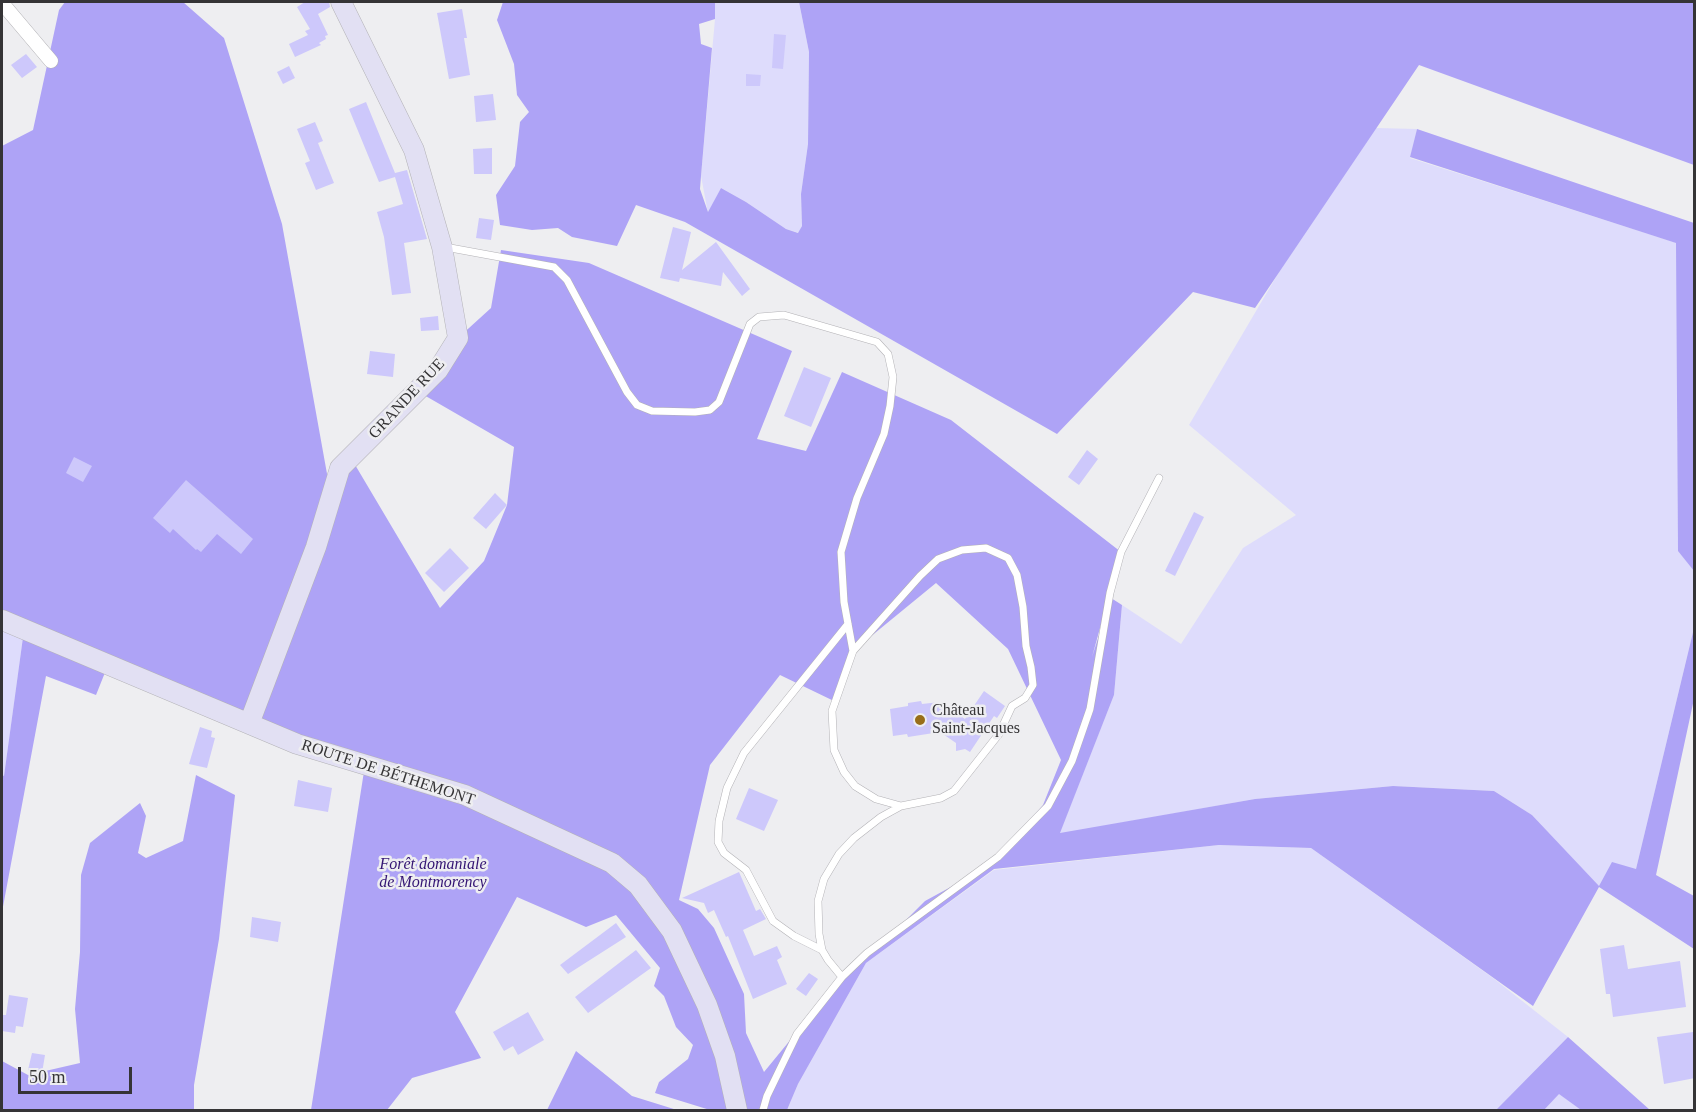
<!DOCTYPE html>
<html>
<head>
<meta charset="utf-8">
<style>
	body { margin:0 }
	#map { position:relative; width:1696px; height:1112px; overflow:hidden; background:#eeeef1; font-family:"Times New Roman",serif }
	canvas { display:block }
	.frame { position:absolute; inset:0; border:3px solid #353436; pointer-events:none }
	.scale { position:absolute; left:18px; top:1067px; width:114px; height:27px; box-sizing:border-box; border:3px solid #353436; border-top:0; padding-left:8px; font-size:18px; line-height:21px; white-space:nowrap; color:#353436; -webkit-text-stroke:4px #eeeef1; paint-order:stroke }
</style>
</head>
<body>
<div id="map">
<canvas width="1696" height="1112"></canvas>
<div class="frame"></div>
<div class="scale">50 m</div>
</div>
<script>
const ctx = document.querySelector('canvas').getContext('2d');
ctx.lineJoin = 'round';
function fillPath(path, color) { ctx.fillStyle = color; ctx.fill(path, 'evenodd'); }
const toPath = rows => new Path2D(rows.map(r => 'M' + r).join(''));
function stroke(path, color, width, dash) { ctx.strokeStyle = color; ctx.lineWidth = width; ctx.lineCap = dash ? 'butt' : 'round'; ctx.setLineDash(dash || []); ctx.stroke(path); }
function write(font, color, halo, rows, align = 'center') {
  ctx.font = font + ' "Times New Roman",serif'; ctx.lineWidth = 5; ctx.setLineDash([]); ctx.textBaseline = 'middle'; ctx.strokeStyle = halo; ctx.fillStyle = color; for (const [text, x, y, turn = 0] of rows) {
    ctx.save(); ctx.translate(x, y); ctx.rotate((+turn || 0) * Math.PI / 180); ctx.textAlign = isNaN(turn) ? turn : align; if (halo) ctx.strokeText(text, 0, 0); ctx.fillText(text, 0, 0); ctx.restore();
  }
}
const green = toPath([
	[715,2,799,2,809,52,808,144,801,194,802,226,799,233,786,229,746,202,721,188,708,213,701,176,715,19],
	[1376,128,1417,129,1410,158,1677,243,1678,550,1694,571,1694,628,1636,869,1599,887,1532,815,1494,791,1393,786,1255,799,1059,834,1114,695,1122,605,1181,644,1243,548,1296,515,1189,425,1279,272],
	[2,620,24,630,4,777,2,775],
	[1219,845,1311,848,1493,978,1568,1037,1496,1110,787,1110,798,1084,866,963,994,870],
	[1559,1093,1581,1110,1544,1110]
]);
const forest = toPath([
	[65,2,183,2,224,38,282,224,331,496,351,458,440,608,484,561,507,505,514,447,417,391,458,338,491,308,501,250,589,263,792,351,757,439,806,451,842,372,951,420,1121,552,1092,657,1111,598,1122,605,1114,695,1060,833,1255,799,1393,786,1494,791,1532,815,1599,886,1612,862,1636,869,1694,628,1694,699,1656,875,1694,896,1694,949,1599,887,1533,1006,1311,848,1219,845,994,869,866,963,798,1084,787,1110,710,1110,655,1093,659,1082,688,1059,693,1045,676,1027,664,996,654,986,660,968,616,915,586,927,517,897,455,1012,481,1058,412,1078,387,1110,311,1110,365,765,108,665,96,695,46,676,2,912,2,775,4,776,24,630,2,620,2,146,33,130,59,10],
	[936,583,1008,649,1061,760,1043,805,998,857,980,871,925,901,892,934,842,977,764,1072,746,1033,744,994,714,928,698,909,679,900,710,765,780,675,836,702,853,651],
	[503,2,715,2,715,19,699,24,701,44,712,48,701,176,700,189,708,212,721,188,746,202,786,229,798,233,802,226,801,194,808,144,809,52,799,2,1694,2,1694,165,1419,65,1255,308,1193,292,1057,434,685,222,636,205,617,246,572,237,558,228,532,230,500,225,496,195,515,166,520,122,529,112,517,95,514,64,497,20],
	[1417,129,1694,223,1694,571,1678,551,1676,243,1410,157],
	[196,775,235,795,219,939,194,1085,194,1110,2,1110,2,1061,28,1075,80,1063,75,1009,80,952,81,875,90,843,140,803,146,816,138,853,146,858,183,841],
	[1568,1037,1650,1110,1581,1110,1559,1094,1544,1110,1496,1110],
	[576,1051,632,1096,677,1110,547,1110]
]);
const building = toPath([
	[305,2,329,2,330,7,318,14,328,35,325,36,326,39,319,43,321,45,295,57,289,44,308,35,305,31,310,29,297,7],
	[462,9,467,38,464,38,470,75,449,79,437,13],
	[774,34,786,35,783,69,772,68],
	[26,54,37,67,22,78,11,65],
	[289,66,295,78,283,84,277,72],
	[746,74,761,75,760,86,746,86],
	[493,94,496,120,476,122,474,96],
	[366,102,395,173,407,170,427,239,404,243,411,293,392,295,384,237,377,212,403,204,395,177,379,182,349,109],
	[315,122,323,141,318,143,334,183,316,190,305,163,310,161,297,129],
	[492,148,492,174,474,174,473,149],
	[479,218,494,220,491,240,476,238],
	[673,227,691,232,682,270,716,242,750,289,742,296,723,272,721,286,680,278,679,282,660,278],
	[438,316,439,330,421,331,420,318],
	[370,351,395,354,393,377,367,374],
	[804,367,831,378,811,427,784,416],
	[1087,450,1098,459,1079,485,1068,477],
	[74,457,92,466,83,482,66,473],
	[186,480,253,539,241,554,217,534,201,552,197,549,196,550,173,529,170,533,153,518],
	[495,493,507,505,486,529,473,518],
	[1194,512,1204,517,1175,576,1165,571],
	[450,548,469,568,444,592,425,573],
	[984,691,1005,706,997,718,994,716,970,752,965,749,956,751,956,743,940,732,908,737,907,734,893,736,890,709,908,706,908,703,921,701,922,704,940,702,965,719],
	[200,727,212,731,211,737,215,738,207,768,189,764],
	[298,780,332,788,328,812,294,806],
	[749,788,778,800,764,831,736,819],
	[739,872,756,911,760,909,766,919,743,930,754,956,777,946,782,957,777,960,787,984,753,999,728,936,726,937,714,910,708,913,704,903,682,898],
	[252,917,281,922,278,942,250,937],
	[616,923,626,937,568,974,560,965],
	[1624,945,1628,969,1680,961,1686,1007,1613,1017,1610,994,1606,994,1600,949],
	[636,950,651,968,588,1013,575,997],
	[809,973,818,979,806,996,796,989],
	[9,995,28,998,23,1027,16,1026,15,1033,2,1031,2,1015,6,1015],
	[528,1012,544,1040,518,1055,513,1046,504,1051,493,1032],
	[1693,1032,1695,1078,1664,1084,1657,1037],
	[32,1053,45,1055,42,1073,28,1070]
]);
const lane = toPath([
	[445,247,554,267,567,280,627,392,637,405,652,411,695,412,710,410,719,402,750,324,759,317,784,315,877,342,888,354,893,377,890,406,884,434,857,498,841,552,844,602,853,651],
	[822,950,794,936,773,921,746,870,724,853,718,842,719,821,727,788,744,753,848,624],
	[842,977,828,960,822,950,819,934,818,901,824,879,839,854,854,838,881,817,901,806,941,798,954,791,999,734,1012,706,1025,698,1033,685,1031,667,1026,646,1023,607,1017,575,1008,558,986,548,962,550,938,559,920,576,853,651,832,711,834,750,844,772,855,786,876,799,901,806],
	[763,1110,767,1096,797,1034,842,977,867,953,998,857,1048,806,1072,761,1090,709,1110,593,1121,552,1159,478]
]);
const street = toPath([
	[2,3,51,61]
]);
const secondary = toPath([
	[2,620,297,744,465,795,612,863,638,885,672,931,707,1005,725,1056,737,1110],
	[249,724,316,547,340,468,438,370,458,338,442,247,414,150,341,2]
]);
const markers = [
	[920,720,6,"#986e1a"]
];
const streetNames = [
	["GRANDE RUE",407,399,-47],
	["ROUTE DE BÉTHEMONT",388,773,18]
];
const poiNames = [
	["Château",932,711],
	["Saint-Jacques",932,729]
];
const parkNames = [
	["Forêt domaniale",433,865],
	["de Montmorency",433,883]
];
fillPath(green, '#dedcfc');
fillPath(forest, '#aea3f6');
fillPath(building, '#cdc8fb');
stroke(lane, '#b3b2b6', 8);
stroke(street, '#b3b2b6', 15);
stroke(secondary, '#b3b2b6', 21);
stroke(lane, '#fff', 7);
stroke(street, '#fff', 14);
stroke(secondary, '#e2e0f3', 20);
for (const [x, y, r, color] of markers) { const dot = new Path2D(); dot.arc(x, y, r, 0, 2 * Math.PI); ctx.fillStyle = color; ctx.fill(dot); stroke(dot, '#eeeef1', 2); }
write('16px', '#353436', '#eeeef1', streetNames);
write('16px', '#353436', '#eeeef1', poiNames, 'left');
write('italic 16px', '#331473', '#eeeef1', parkNames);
</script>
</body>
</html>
